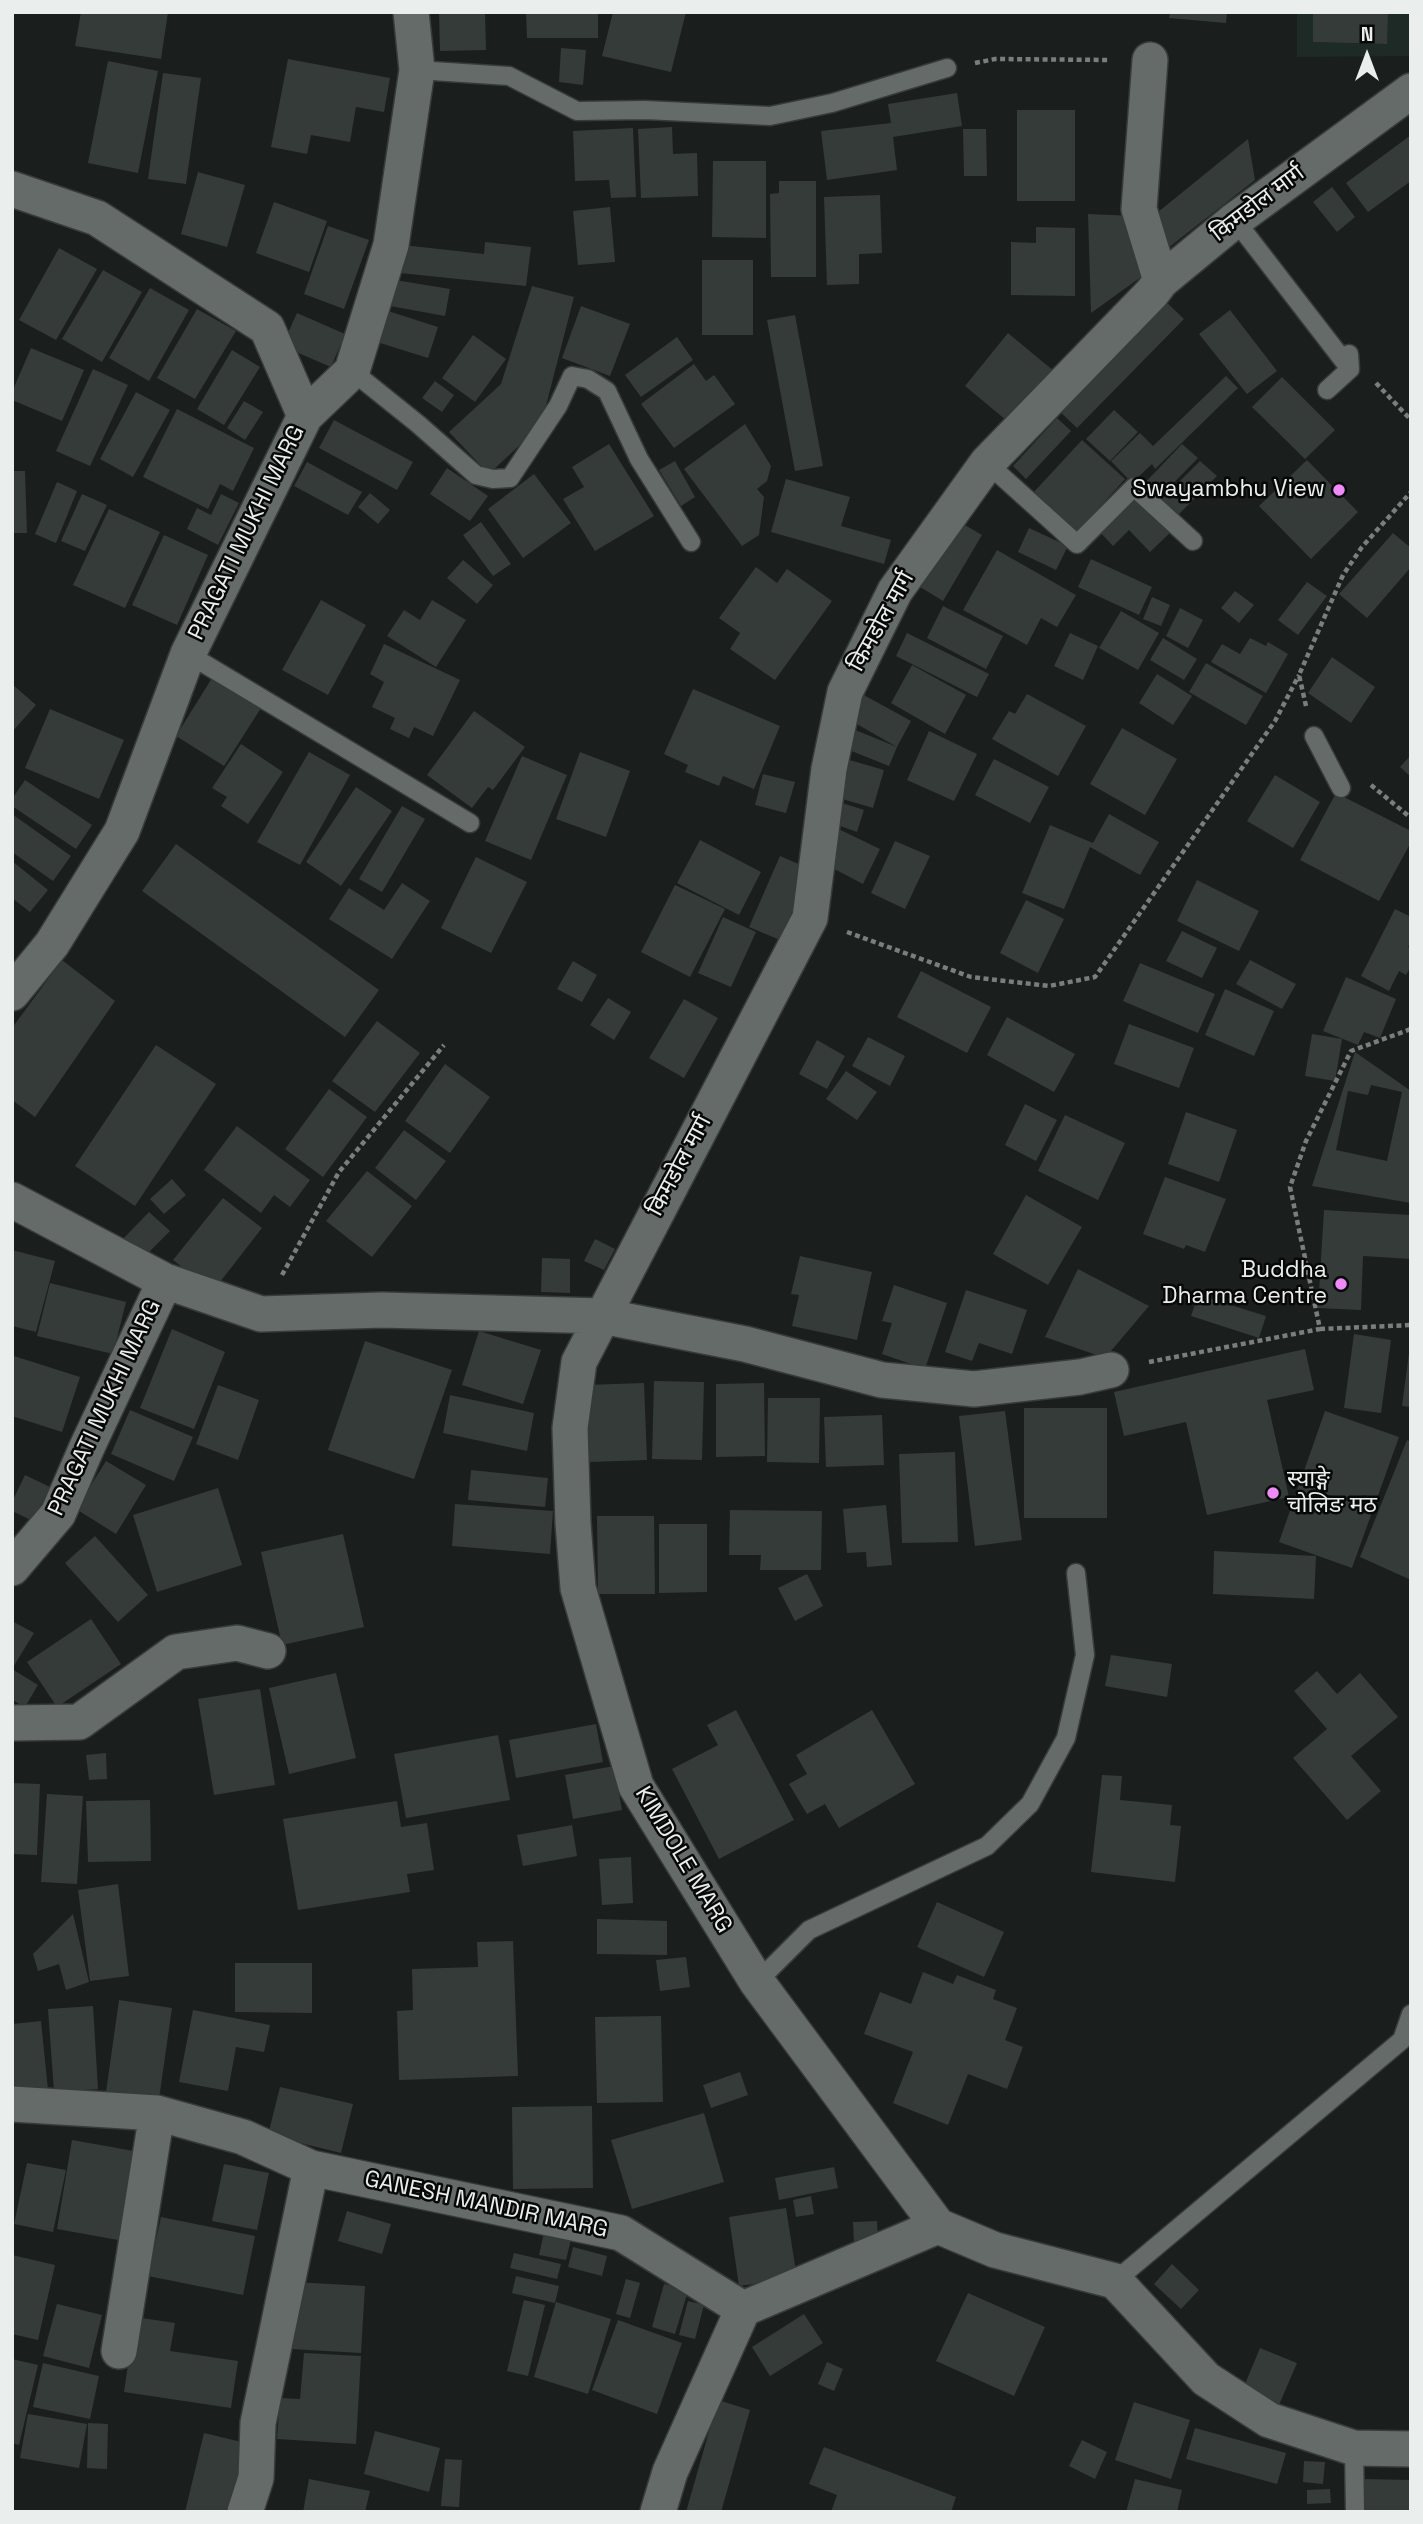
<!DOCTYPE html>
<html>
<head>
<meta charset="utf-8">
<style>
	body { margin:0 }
	#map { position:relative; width:1423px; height:2524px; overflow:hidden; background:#1a1f1d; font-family:"Space Grotesk",sans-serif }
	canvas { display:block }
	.frame { position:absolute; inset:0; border:14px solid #eaeeed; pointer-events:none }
	.north { position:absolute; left:1332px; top:21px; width:70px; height:70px; -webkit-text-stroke:5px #070908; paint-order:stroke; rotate:0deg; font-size:19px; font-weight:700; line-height:28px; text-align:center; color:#eaeeed }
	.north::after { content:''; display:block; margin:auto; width:24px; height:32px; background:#eaeeed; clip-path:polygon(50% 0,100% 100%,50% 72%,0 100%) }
</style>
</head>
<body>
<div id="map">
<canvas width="1423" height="2524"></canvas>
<div class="frame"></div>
<div class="north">N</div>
</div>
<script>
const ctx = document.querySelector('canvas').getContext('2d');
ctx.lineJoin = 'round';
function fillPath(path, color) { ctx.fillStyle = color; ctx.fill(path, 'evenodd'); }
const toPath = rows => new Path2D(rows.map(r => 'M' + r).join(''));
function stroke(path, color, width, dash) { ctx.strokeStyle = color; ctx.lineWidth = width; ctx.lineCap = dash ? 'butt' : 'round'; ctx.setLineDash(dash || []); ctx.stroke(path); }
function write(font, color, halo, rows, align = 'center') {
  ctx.font = font + ' "Space Grotesk","Noto Sans Devanagari",sans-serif'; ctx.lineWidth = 5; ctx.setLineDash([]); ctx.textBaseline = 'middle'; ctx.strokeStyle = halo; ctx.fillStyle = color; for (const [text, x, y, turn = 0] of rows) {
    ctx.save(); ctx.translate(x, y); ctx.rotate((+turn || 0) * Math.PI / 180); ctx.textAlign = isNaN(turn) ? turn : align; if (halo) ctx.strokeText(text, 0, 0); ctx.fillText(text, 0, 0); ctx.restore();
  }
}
const built = toPath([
	[1297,12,1313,12,1313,42,1386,44,1388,12,1411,12,1411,56,1297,57]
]);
const building = toPath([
	[81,12,168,12,161,59,75,46],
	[439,12,485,12,486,50,440,51],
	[526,12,598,12,598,38,527,38],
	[613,12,686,12,671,72,602,56],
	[1170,12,1227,12,1226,23,1169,18],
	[1313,12,1388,12,1387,44,1313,42],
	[561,48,586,50,583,85,559,82],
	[288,59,390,78,384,112,356,107,350,142,311,135,307,154,271,147],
	[108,61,158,71,138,173,88,163],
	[163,73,201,78,186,184,148,179],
	[957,93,962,126,893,137,897,170,827,180,821,131,891,123,888,104],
	[1017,110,1075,110,1075,201,1017,201],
	[672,127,673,154,697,153,698,196,641,198,638,129],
	[633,128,636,197,611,198,609,180,575,181,573,131],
	[963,129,986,129,987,176,964,176],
	[1411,135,1411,181,1368,212,1346,183],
	[1248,139,1255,180,1168,248,1147,221],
	[713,161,766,161,766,238,712,237],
	[198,172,245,185,227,247,181,234],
	[779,181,816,181,816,277,771,277,770,194,779,193],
	[1332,187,1355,217,1337,232,1313,202],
	[880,195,882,253,859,254,859,284,827,285,824,197],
	[274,202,327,221,309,272,256,253],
	[610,207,615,262,578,265,573,211],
	[1088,214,1134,216,1148,272,1091,313],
	[328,226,369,240,344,309,304,294],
	[1036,227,1075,228,1075,296,1011,295,1011,242,1036,243],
	[485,242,531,247,526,286,400,273,403,245,484,254],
	[59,248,97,269,56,340,19,320],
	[702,260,753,260,753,335,702,335],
	[103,270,142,292,102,362,62,339],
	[395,280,450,289,445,316,390,306],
	[532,286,574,297,541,425,489,474,449,432,501,384],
	[150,288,189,310,149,381,109,358],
	[1161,297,1184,319,1077,428,1054,406],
	[581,306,630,324,610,376,562,358],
	[197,309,236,331,195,399,157,378],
	[1230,310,1277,371,1247,394,1199,334],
	[388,311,438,327,428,358,377,342],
	[297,313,345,334,331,367,282,346],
	[795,315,823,466,795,471,767,320],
	[1008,333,1055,372,1012,425,965,386],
	[473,335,506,359,475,402,442,378],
	[677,337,693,360,641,397,625,375],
	[31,348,84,370,62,421,12,400,12,392],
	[232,350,260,367,224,425,197,409],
	[694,364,706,381,714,375,735,404,674,448,641,404],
	[93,369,128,385,90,466,56,451],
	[1226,376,1238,388,1155,469,1152,464,1132,483,1111,461,1140,433,1153,446],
	[1282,377,1335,430,1305,459,1252,407],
	[435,381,454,395,442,412,422,398],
	[136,392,170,410,133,477,100,459],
	[244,401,263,412,245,440,227,428],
	[177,409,254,448,233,491,220,484,208,509,143,477],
	[1114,410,1138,432,1110,461,1086,439],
	[1057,418,1071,431,1026,479,1013,466],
	[334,420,413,462,397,490,319,448],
	[745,424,771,466,767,481,757,489,764,497,759,535,742,546,684,469],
	[1082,440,1125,479,1075,534,1032,494],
	[609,444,654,516,595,551,563,499,584,487,572,467],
	[1182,444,1198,458,1155,502,1140,488],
	[1307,460,1358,512,1311,559,1259,506],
	[675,461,695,497,681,506,659,470],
	[1200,461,1217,476,1173,520,1157,504],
	[307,462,362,492,348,515,294,486],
	[447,468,488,496,470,521,430,494],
	[12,471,25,471,27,533,12,533],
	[534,474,571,523,523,558,488,509],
	[786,479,850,497,841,526,891,540,884,564,771,532],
	[57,482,77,491,56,543,35,534],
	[1134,491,1173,530,1150,552,1129,530,1113,546,1096,528],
	[370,493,390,510,378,524,358,507],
	[82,494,107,505,85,551,61,541],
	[221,494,239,503,218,545,187,529,197,508,211,515],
	[109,509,160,532,125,608,73,585],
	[951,517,982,535,943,601,912,582],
	[481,522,511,564,493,576,463,535],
	[1029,528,1068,546,1056,570,1018,552],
	[1393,533,1411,548,1411,567,1367,618,1339,594],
	[164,535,208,555,177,625,132,605],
	[997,550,1076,595,1057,627,1041,618,1027,645,963,610],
	[1091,559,1152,587,1139,615,1078,587],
	[463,560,493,585,477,604,447,578],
	[756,567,777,583,787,569,832,601,775,680,730,649,740,633,719,618],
	[1307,582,1327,596,1298,635,1278,620],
	[1235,591,1254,605,1239,623,1221,608],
	[1152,597,1170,605,1161,626,1143,619],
	[321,600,366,625,328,695,282,670],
	[432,600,466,620,436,667,387,636,404,610,420,620],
	[943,606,1003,636,986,669,927,638],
	[1180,608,1203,620,1188,648,1166,636],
	[1121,611,1159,633,1138,670,1099,648],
	[907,633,989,674,977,697,896,656],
	[1070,633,1098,646,1083,680,1054,666],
	[1163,638,1197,659,1184,680,1150,660],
	[1250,638,1266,646,1268,642,1288,654,1266,693,1211,662,1222,644,1240,654],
	[384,644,460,680,433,736,414,727,409,738,390,729,395,718,372,707,384,682,370,674],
	[1332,657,1375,687,1351,723,1308,693],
	[1206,663,1263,696,1246,725,1189,692],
	[912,665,966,695,945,734,891,703],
	[1157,674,1192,696,1173,725,1139,703],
	[212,678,261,708,224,766,176,736],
	[12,684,36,705,12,732],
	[693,689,780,726,754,789,723,776,719,786,685,772,688,765,664,754],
	[862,694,911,721,897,747,848,719],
	[1027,694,1086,726,1058,776,992,739,1009,711,1015,714],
	[50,709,124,740,99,799,25,768],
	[474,711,525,747,493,790,488,787,472,808,427,775],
	[843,725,897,747,889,766,834,744],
	[1122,728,1177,759,1145,815,1090,784],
	[929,731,977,754,954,801,907,780],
	[241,744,283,772,248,824,221,806,227,797,212,788],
	[309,752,350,775,300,865,257,842],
	[580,752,630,771,606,837,556,819],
	[1411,755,1411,777,1400,767],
	[522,756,567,775,531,860,485,841],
	[839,757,884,770,873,808,829,795],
	[994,759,1049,787,1030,823,975,795],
	[763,774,795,782,786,813,755,805],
	[1275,775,1320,802,1293,848,1247,821],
	[25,780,92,825,76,849,12,806,12,799],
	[356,787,392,811,341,886,306,862],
	[1336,793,1411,831,1411,842,1379,901,1300,860],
	[836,801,864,810,857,832,829,822],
	[402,806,425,819,382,892,359,879],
	[12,814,71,856,53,881,12,852],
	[1109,814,1159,842,1140,875,1090,847,1064,909,1022,893,1050,825,1093,843],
	[828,824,880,849,863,884,823,863],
	[700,840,761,872,739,915,677,883],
	[895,841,930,856,905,909,871,893],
	[176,844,379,990,345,1037,142,891],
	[780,856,810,869,780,940,749,927],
	[476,857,527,882,491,953,441,928],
	[12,861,48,890,30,912,12,898],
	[1197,880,1259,911,1239,951,1177,921],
	[402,883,430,901,392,959,329,919,349,888,384,910],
	[675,885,725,909,690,977,641,952],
	[1026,900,1064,919,1038,973,1000,953],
	[1395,909,1411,917,1411,942,1408,947,1411,948,1411,966,1406,975,1399,971,1389,991,1361,976],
	[723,917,756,932,731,987,698,973],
	[1182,931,1217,948,1202,978,1166,961],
	[62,960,115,1001,35,1117,12,1100,12,1028],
	[1250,960,1296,984,1282,1009,1236,984],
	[573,961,597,975,582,1002,557,989],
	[1140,963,1215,994,1198,1033,1123,1001],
	[921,971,991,1007,967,1053,897,1017],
	[1346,977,1396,999,1380,1038,1364,1032,1358,1045,1323,1031],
	[1225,989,1274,1011,1254,1056,1205,1035],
	[608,998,631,1012,614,1040,590,1025],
	[684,999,718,1018,684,1078,649,1058],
	[1007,1017,1075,1054,1054,1092,987,1055],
	[377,1021,420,1053,375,1112,332,1081],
	[1129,1024,1194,1048,1179,1088,1114,1064],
	[1312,1034,1342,1039,1335,1081,1305,1076],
	[868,1037,905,1056,890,1086,852,1066],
	[817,1040,845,1056,827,1089,799,1074],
	[156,1045,216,1084,135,1206,75,1166],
	[1355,1052,1411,1091,1411,1203,1312,1186],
	[1371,1085,1402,1092,1387,1161,1336,1150,1348,1091,1368,1095],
	[445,1064,490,1097,450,1153,405,1121],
	[846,1071,877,1092,857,1120,826,1099],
	[329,1089,367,1117,323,1177,285,1149],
	[1025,1104,1057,1120,1036,1161,1005,1145],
	[1186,1112,1237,1130,1219,1182,1168,1164],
	[1065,1115,1125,1143,1098,1200,1038,1171],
	[237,1126,310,1180,290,1207,274,1195,261,1213,204,1170],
	[404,1130,446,1161,416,1200,375,1168],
	[367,1171,412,1206,372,1257,326,1221],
	[1165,1177,1226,1199,1205,1252,1186,1245,1184,1249,1143,1234],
	[172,1179,186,1195,164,1214,150,1199],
	[1026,1195,1082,1227,1048,1285,993,1254],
	[223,1198,262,1228,213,1291,173,1260],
	[1324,1210,1411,1215,1411,1259,1363,1256,1361,1310,1318,1308],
	[149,1212,170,1231,140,1261,120,1242],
	[595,1239,615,1249,604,1270,584,1261],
	[12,1250,55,1261,36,1332,12,1326],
	[800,1256,872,1272,857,1340,792,1326,799,1295,791,1294],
	[542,1258,570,1259,570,1293,541,1292],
	[1078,1269,1149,1306,1105,1358,1045,1337],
	[50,1283,126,1302,113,1354,37,1336],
	[894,1285,947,1303,925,1369,882,1354,892,1323,882,1321],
	[966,1290,1027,1310,1012,1354,979,1343,972,1361,945,1352],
	[1198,1295,1266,1316,1259,1338,1191,1316],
	[172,1329,225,1352,194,1429,140,1408],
	[479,1331,541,1350,523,1404,462,1385],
	[1354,1334,1391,1340,1381,1413,1344,1408],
	[365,1341,452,1370,414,1479,328,1450],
	[1305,1349,1314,1390,1267,1400,1289,1497,1207,1515,1186,1422,1124,1436,1114,1392],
	[1409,1353,1411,1353,1411,1407,1402,1406],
	[14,1356,80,1377,62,1432,12,1416],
	[654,1381,704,1382,702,1460,652,1459],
	[644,1383,647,1460,588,1462,586,1385],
	[764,1383,765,1456,716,1457,716,1384],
	[218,1385,259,1400,238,1460,196,1444],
	[450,1395,534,1413,527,1451,443,1433],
	[768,1398,820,1398,819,1463,767,1462],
	[1024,1408,1107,1408,1107,1518,1024,1518],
	[130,1410,193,1437,174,1481,111,1454],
	[1005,1411,1022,1540,975,1546,959,1416],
	[1325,1411,1399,1437,1352,1568,1279,1542],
	[882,1415,884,1465,826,1467,824,1417],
	[1407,1440,1411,1442,1411,1580,1360,1557],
	[955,1452,958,1542,902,1543,899,1454],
	[106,1461,146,1485,116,1534,76,1509],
	[471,1470,548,1478,545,1507,468,1500],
	[25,1475,52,1488,35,1522,12,1511,12,1502],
	[218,1488,242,1565,157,1592,133,1515],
	[455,1504,553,1511,550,1554,452,1546],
	[886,1505,892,1565,867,1567,866,1552,847,1553,843,1509],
	[730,1510,822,1511,821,1570,760,1570,761,1555,729,1555],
	[597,1516,654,1516,655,1594,598,1594],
	[659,1524,707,1524,707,1592,659,1593],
	[343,1534,364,1627,282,1645,261,1552],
	[95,1536,148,1595,118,1622,65,1563],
	[1214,1551,1316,1556,1314,1599,1213,1594],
	[807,1574,823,1606,795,1621,778,1588],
	[91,1619,121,1664,57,1707,27,1662],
	[12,1621,34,1633,12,1669],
	[1111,1655,1172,1664,1167,1697,1105,1686],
	[12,1669,38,1685,25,1707,12,1700],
	[1317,1671,1337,1694,1360,1673,1398,1717,1351,1756,1381,1791,1347,1820,1293,1758,1327,1729,1294,1691],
	[336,1673,356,1758,289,1774,269,1688],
	[260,1689,275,1785,214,1795,198,1699],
	[736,1710,794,1820,719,1859,672,1769,718,1745,707,1725],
	[872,1710,915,1784,839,1828,825,1804,807,1814,789,1784,807,1774,796,1755],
	[596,1724,603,1762,516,1778,509,1740],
	[498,1735,510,1800,406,1818,394,1754],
	[106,1753,107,1779,89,1780,86,1755],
	[614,1766,622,1810,573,1819,565,1775],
	[1102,1775,1122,1776,1120,1800,1172,1805,1170,1825,1181,1826,1175,1882,1091,1872],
	[12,1783,40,1784,37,1855,12,1854],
	[47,1794,83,1796,77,1884,41,1882],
	[150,1800,151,1861,88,1862,86,1801],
	[397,1801,401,1827,427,1823,434,1870,407,1874,410,1892,298,1910,283,1819],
	[572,1825,577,1856,523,1866,517,1835],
	[631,1857,633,1903,602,1905,599,1859],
	[118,1884,129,1976,90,1981,78,1890],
	[937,1902,1004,1932,984,1977,917,1947],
	[73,1914,89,1982,66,1990,59,1964,38,1971,33,1954],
	[597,1919,667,1921,667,1955,597,1954],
	[513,1941,518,2076,399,2080,397,2011,413,2010,412,1969,478,1967,477,1942],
	[686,1957,690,1987,660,1991,656,1960],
	[235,1963,312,1963,312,2013,235,2012],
	[923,1972,953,1984,957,1975,996,1990,993,1999,1017,2008,1005,2040,1023,2047,1007,2089,968,2074,948,2125,893,2103,913,2052,864,2034,880,1992,911,2004],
	[119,2000,172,2008,159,2099,106,2092],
	[93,2006,98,2089,54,2092,48,2009],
	[193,2010,270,2025,264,2052,236,2047,228,2091,179,2082],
	[661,2016,663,2102,597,2103,595,2017],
	[41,2021,48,2090,12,2094,12,2024],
	[740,2072,748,2095,711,2108,703,2085],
	[280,2087,353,2104,341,2153,268,2135],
	[592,2106,593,2188,513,2189,512,2107],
	[704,2113,724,2182,632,2209,611,2140],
	[72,2140,134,2151,118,2240,57,2229],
	[27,2163,66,2170,53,2232,14,2224],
	[224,2164,269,2173,257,2230,212,2221],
	[834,2167,838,2188,779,2200,775,2178],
	[811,2196,814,2214,796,2217,793,2200],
	[786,2208,797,2278,739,2286,729,2217],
	[347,2211,391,2224,382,2254,338,2241],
	[161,2217,255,2236,243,2295,148,2276],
	[877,2221,878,2245,854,2245,853,2222],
	[545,2228,572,2235,566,2260,539,2255],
	[573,2247,607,2256,602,2276,568,2267],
	[514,2253,561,2264,557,2279,510,2268],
	[12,2255,55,2265,38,2340,12,2334],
	[1172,2264,1199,2290,1181,2309,1154,2284],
	[516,2276,559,2286,555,2303,512,2293],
	[626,2279,640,2283,630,2318,616,2314],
	[295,2282,365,2286,361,2353,291,2349],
	[664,2284,688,2291,675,2334,652,2327],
	[968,2293,1045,2327,1014,2396,936,2361],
	[524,2300,545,2305,528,2376,507,2371],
	[688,2301,704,2305,695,2339,679,2335],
	[556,2302,611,2319,588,2394,534,2377],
	[57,2304,102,2315,89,2368,43,2356],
	[804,2314,823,2343,770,2376,752,2347],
	[135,2317,175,2323,170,2351,238,2361,231,2408,124,2392],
	[618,2320,682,2343,657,2414,592,2390],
	[1260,2348,1297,2363,1279,2405,1243,2389],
	[304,2353,361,2356,356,2444,277,2439,280,2398,300,2399],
	[12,2359,38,2365,19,2445,12,2443],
	[827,2362,843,2369,834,2391,818,2384],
	[43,2363,99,2376,90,2419,33,2407],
	[718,2400,750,2410,721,2512,686,2512],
	[1134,2402,1190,2420,1171,2479,1115,2460],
	[28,2414,87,2424,79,2468,20,2458],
	[88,2423,108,2424,107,2469,87,2468],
	[1195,2428,1286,2453,1277,2484,1186,2459],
	[375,2431,440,2448,429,2492,364,2474],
	[204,2433,250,2444,233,2512,185,2512],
	[1082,2440,1107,2452,1095,2479,1069,2466],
	[824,2447,956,2497,951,2512,831,2512,837,2495,809,2484],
	[445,2459,462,2460,459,2507,441,2506],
	[1304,2461,1325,2462,1323,2484,1303,2482],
	[309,2479,370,2491,365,2512,303,2512],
	[1135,2479,1182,2490,1177,2512,1126,2512],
	[1363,2479,1411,2480,1411,2512,1363,2512],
	[1330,2489,1331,2503,1307,2504,1307,2490]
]);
const path = toPath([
	[975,63,995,59,1109,60],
	[1376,383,1411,420],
	[1306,706,1299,675,1343,575,1362,547,1411,492],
	[1371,785,1411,818],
	[847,932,971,977,1049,986,1095,977,1275,721,1299,675],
	[282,1275,339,1172,444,1045],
	[1320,1329,1411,1325],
	[1149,1362,1320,1329,1290,1187,1306,1141,1351,1051,1411,1029]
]);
const service = toPath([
	[417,70,509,76,577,111,645,110,770,116,832,103,947,68],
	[1235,220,1350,369,1349,354],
	[352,371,418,424,476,475,493,479,510,478,558,406,572,376,588,379,607,391,639,459,691,542],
	[1327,390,1350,369],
	[987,463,1077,544,1134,487,1193,541],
	[188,654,470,823],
	[1314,736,1341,788],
	[757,1982,809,1930,987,1846,1030,1804,1066,1738,1085,1655,1076,1573],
	[1115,2281,1402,2040,1411,2014],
	[1354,2448,1355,2512]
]);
const minor = toPath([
	[1150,60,1139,209,1161,281],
	[12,189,97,218,267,328,305,416],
	[12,993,52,944,122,831,188,654,305,416,352,371,391,245,417,70,411,12],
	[12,1200,165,1281,261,1314,382,1310,602,1316,745,1344,882,1380,974,1389,1080,1377,1111,1370],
	[12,1568,58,1514,87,1447,165,1281],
	[12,1723,79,1722,176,1652,237,1643,268,1651],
	[12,2104,157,2113,243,2137,311,2168,621,2233,743,2309,938,2226,995,2250,1115,2281,1206,2379,1269,2420,1354,2448,1411,2449],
	[938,2226,757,1982,636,1786,578,1588,573,1523,570,1428,579,1362,810,918,829,769,845,692,895,591,987,463,1152,293,1161,281,1235,220,1411,91],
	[119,2351,157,2113],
	[245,2512,256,2478,258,2423,311,2168],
	[658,2512,670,2472,743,2309]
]);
const markers = [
	[1339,490,7,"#ee8bf8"],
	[1341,1284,7,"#ee8bf8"],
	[1273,1493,7,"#ee8bf8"]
];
const streetNames = [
	["किमडोल मार्ग",1258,204,-37],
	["PRAGATI MUKHI MARG",247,533,-64],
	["किमडोल मार्ग",882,622,-61],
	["किमडोल मार्ग",680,1166,-62],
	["PRAGATI MUKHI MARG",105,1408,-65],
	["KIMDOLE MARG",683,1860,59],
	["GANESH MANDIR MARG",486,2205,12]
];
const poiNames = [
	["Swayambhu View",1325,490],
	["Buddha",1327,1271],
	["Dharma Centre",1327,1297],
	["स्याङ्गे",1287,1480,"left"],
	["चोलिङ मठ",1287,1506,"left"]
];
fillPath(built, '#1d2a26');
fillPath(building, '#353b39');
stroke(service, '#373b3a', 21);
stroke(minor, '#373b3a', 38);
stroke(path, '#7a7e7d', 4.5, [5, 3.5]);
stroke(service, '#656b69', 18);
stroke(minor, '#656b69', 35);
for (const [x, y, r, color] of markers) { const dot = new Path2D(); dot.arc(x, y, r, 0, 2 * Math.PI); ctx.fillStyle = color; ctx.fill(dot); stroke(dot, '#070908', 2.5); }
write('23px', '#eaeeed', '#070908', streetNames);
write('23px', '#eaeeed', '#070908', poiNames, 'right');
</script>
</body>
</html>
